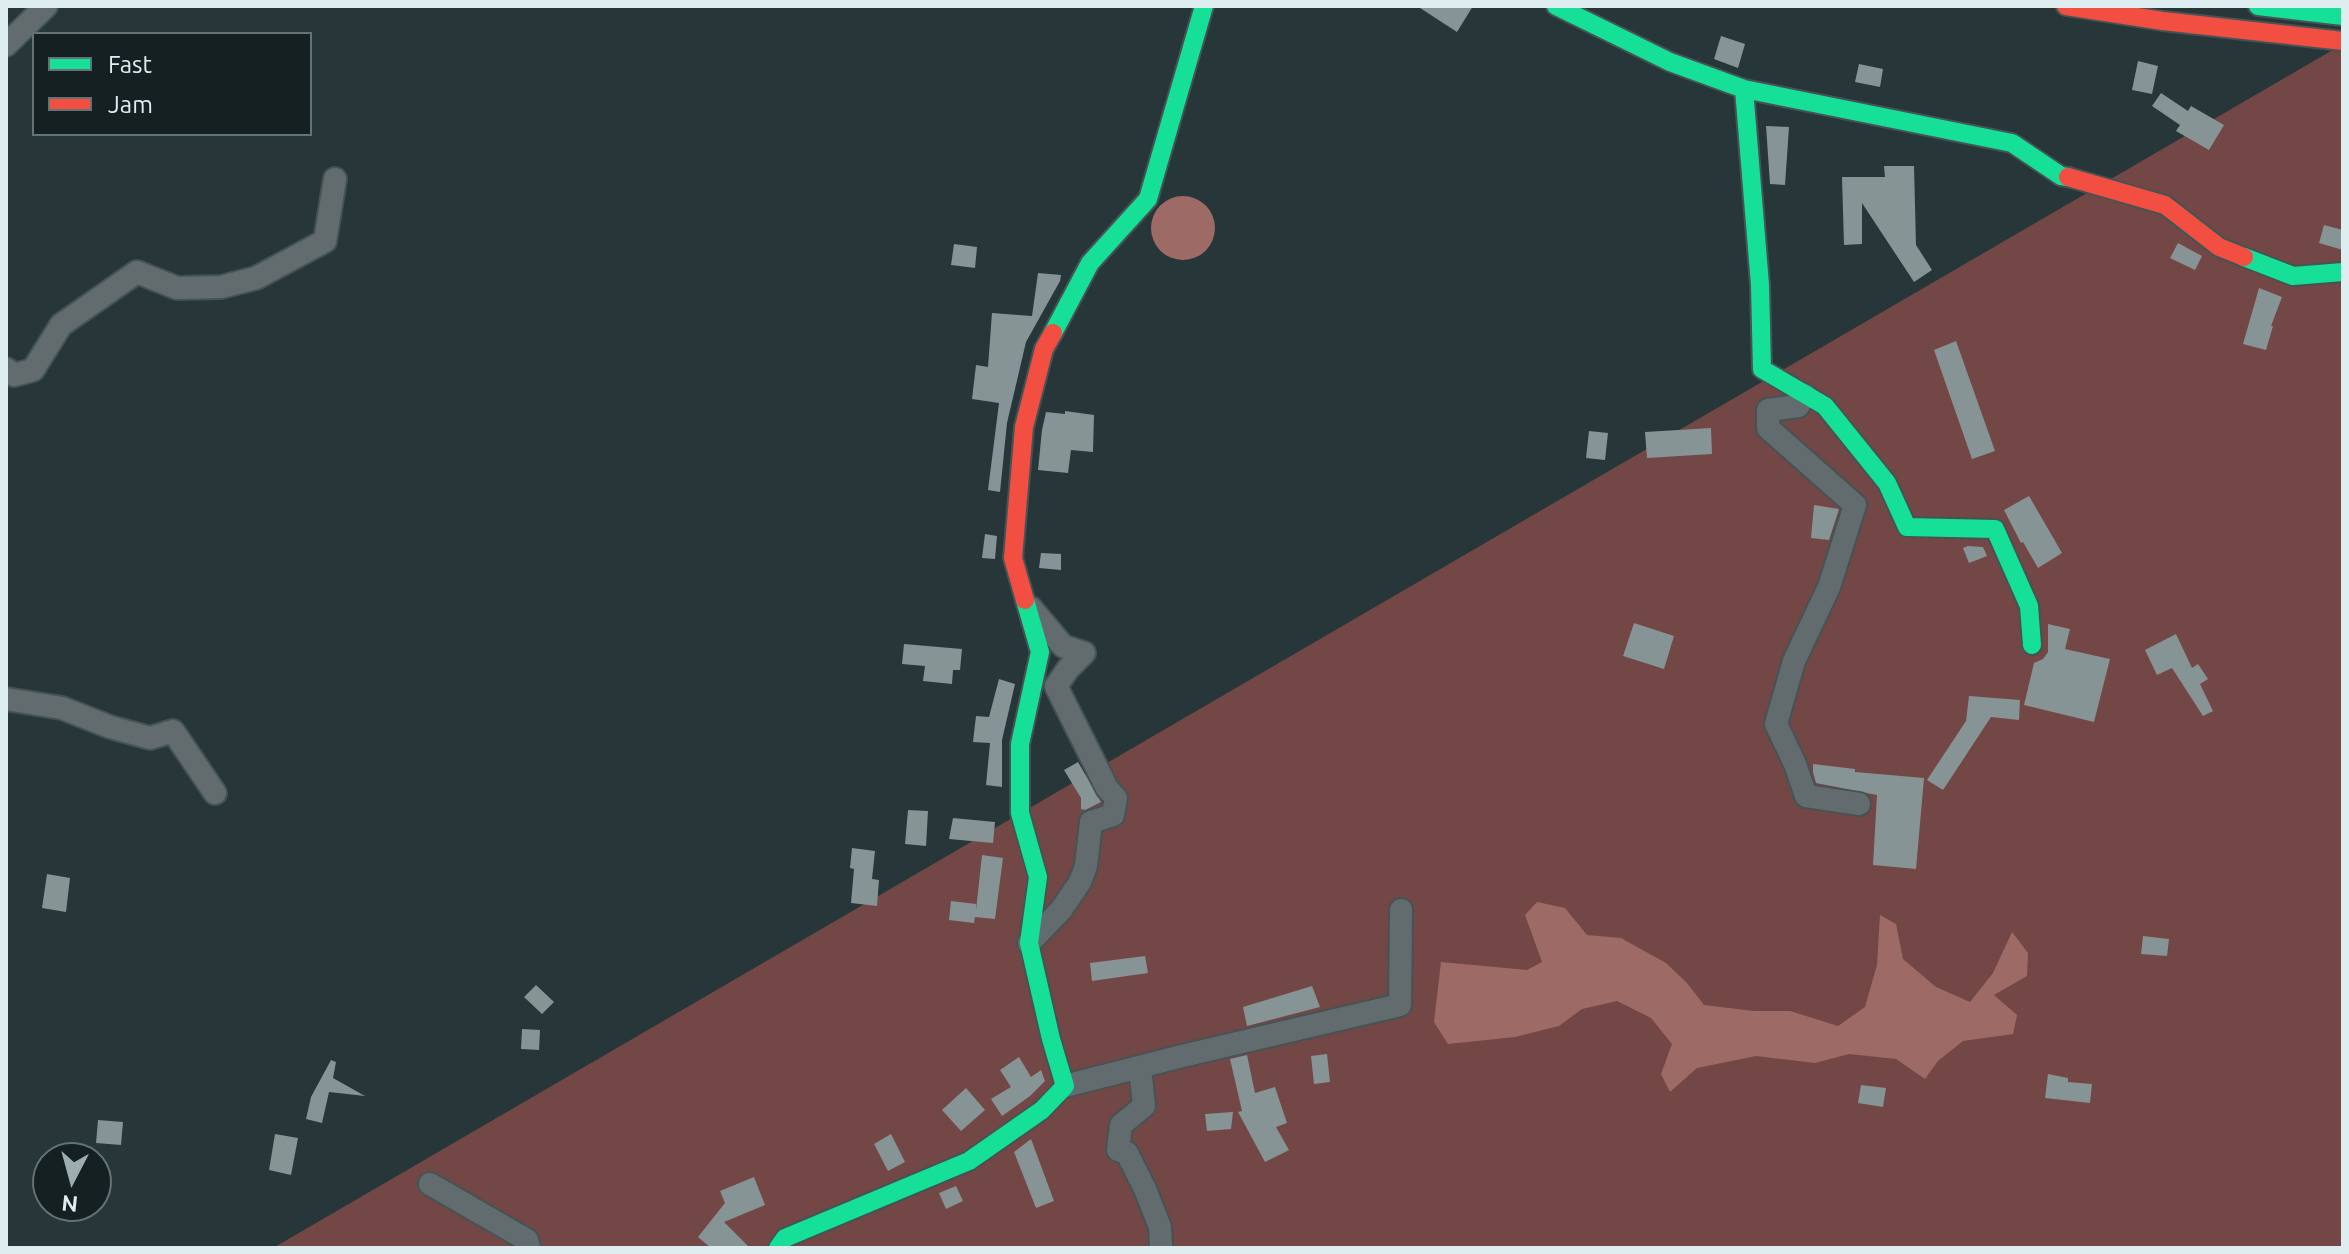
<!DOCTYPE html>
<html>
<head>
<meta charset="utf-8">
<style>
	body { margin:0 }
	#map { position:relative; width:2349px; height:1254px; overflow:hidden; background:#273639; font-family:Ubuntu,sans-serif }
	canvas { display:block }
	.frame { position:absolute; inset:0; border:8px solid #deeef0; pointer-events:none }
	.legend { position:absolute; left:32px; top:32px; width:280px; height:104px; box-sizing:border-box; background:#142022; border:2px solid #657274; margin:0; padding:10px 14px; list-style:none; font-size:24px; color:#deeef0 }
	.legend li { display:flex; align-items:center; gap:16px; height:40px }
	.legend b { width:40px; border:2px solid #657274 }
	.north { position:absolute; left:32px; top:1142px; width:80px; height:80px; box-sizing:border-box; background:#142022; border:2px solid #657274; border-radius:50%; rotate:186deg; font-size:22px; font-weight:700; line-height:32px; text-align:center; color:#deeef0 }
	.north::after { content:''; display:block; margin:auto; width:28px; height:36px; background:#9eaeb0; clip-path:polygon(50% 0,100% 100%,50% 72%,0 100%) }
</style>
</head>
<body>
<div id="map">
<canvas width="2349" height="1254"></canvas>
<div class="frame"></div>
<ul class="legend">
<li><b style="height:10px;background:#16e098"></b>Fast</li>
<li><b style="height:10px;background:#f24e42"></b>Jam</li>
</ul>
<div class="north">N</div>
</div>
<script>
const ctx = document.querySelector('canvas').getContext('2d');
ctx.lineJoin = 'round';
function fillPath(path, color) { ctx.fillStyle = color; ctx.fill(path, 'evenodd'); }
const toPath = rows => new Path2D(rows.map(r => 'M' + r).join(''));
function stroke(path, color, width, dash) { ctx.strokeStyle = color; ctx.lineWidth = width; ctx.lineCap = dash ? 'butt' : 'round'; ctx.setLineDash(dash || []); ctx.stroke(path); }
const green = toPath([
	[2343,44,2343,1248,273,1248]
]);
const water = toPath([
	'1151 228a32 32 0 1 1 64 0a32 32 0 1 1-64 0Z',
	[1537,902,1565,908,1587,935,1621,938,1666,963,1687,983,1704,1005,1754,1011,1790,1011,1838,1026,1865,1007,1877,965,1880,915,1896,924,1903,959,1936,987,1970,1002,1993,973,2012,932,2028,953,2027,976,1994,995,2017,1015,2013,1034,1963,1041,1938,1061,1925,1079,1896,1059,1849,1054,1815,1063,1756,1056,1697,1068,1670,1092,1661,1074,1672,1044,1651,1018,1617,1001,1582,1009,1559,1026,1515,1037,1448,1044,1434,1022,1441,962,1527,970,1542,962,1525,915]
]);
const building = toPath([
	[1417,6,1473,6,1457,32],
	[1721,36,1745,44,1738,68,1714,59],
	[2138,61,2158,66,2152,94,2132,90],
	[1859,64,1883,69,1880,87,1855,82],
	[2161,93,2188,111,2191,106,2224,125,2209,150,2176,131,2180,125,2152,106],
	[1766,126,1789,127,1785,185,1770,184],
	[1884,166,1914,166,1916,245,1932,270,1914,282,1862,203,1862,244,1844,245,1842,177,1885,177],
	[2324,225,2343,230,2343,250,2319,243],
	[2178,243,2202,256,2195,270,2170,258],
	[954,244,977,247,975,268,951,265],
	[1038,273,1061,275,1060,281,1026,342,1007,423,1000,492,988,490,999,403,972,399,976,365,988,367,992,313,1032,316],
	[2259,288,2282,297,2271,326,2273,326,2266,350,2243,344],
	[1956,341,1995,451,1972,459,1934,350],
	[1065,411,1094,415,1093,452,1071,450,1068,473,1038,470,1042,430,1046,412,1065,414],
	[1711,428,1712,454,1647,458,1645,432],
	[1589,431,1608,433,1605,460,1586,458],
	[2029,496,2062,553,2038,568,2023,542,2021,543,2004,510],
	[1814,505,1839,509,1829,540,1811,538],
	[985,534,997,536,995,559,982,558],
	[1968,546,1983,547,1987,556,1969,563,1963,548],
	[1041,553,1061,554,1061,570,1039,568],
	[1634,623,1674,636,1664,669,1623,656],
	[2048,624,2070,629,2065,649,2110,659,2094,722,2024,705,2034,663,2043,659,2048,652],
	[2176,634,2192,668,2198,664,2208,679,2200,684,2213,711,2203,716,2172,668,2157,675,2145,650],
	[904,644,962,649,960,670,953,670,952,684,923,681,925,666,902,664],
	[999,679,1015,684,1002,740,1002,787,986,785,990,743,973,742,976,716,989,717],
	[1969,696,2020,700,2019,720,1991,717,1943,790,1927,780,1966,721],
	[1078,762,1101,802,1085,810,1081,809,1081,798,1064,770],
	[1813,764,1855,769,1855,772,1924,778,1916,869,1873,865,1877,795,1816,783,1813,772],
	[908,810,928,811,926,846,905,844],
	[953,818,995,822,993,843,949,839],
	[852,848,875,851,872,879,879,880,877,906,851,903,854,869,850,868],
	[982,855,1003,858,995,919,975,917,974,923,949,920,951,901,976,904,976,910],
	[47,874,70,878,66,912,42,908],
	[2143,936,2169,939,2167,956,2141,954],
	[1145,956,1148,973,1092,981,1090,963],
	[536,985,554,1002,542,1014,524,997],
	[1312,986,1320,1007,1247,1026,1243,1007],
	[522,1029,540,1030,539,1050,521,1049],
	[1327,1054,1330,1082,1314,1084,1311,1056],
	[1247,1055,1255,1093,1275,1087,1287,1123,1276,1127,1289,1150,1265,1162,1238,1112,1242,1111,1230,1059],
	[1019,1057,1031,1077,1041,1070,1045,1081,1030,1096,1002,1116,991,1099,1011,1087,1000,1070],
	[331,1060,336,1062,333,1078,365,1096,329,1092,322,1123,306,1119,311,1097],
	[2048,1074,2068,1078,2068,1082,2092,1084,2090,1103,2045,1098],
	[1861,1085,1886,1088,1883,1107,1858,1103],
	[966,1088,985,1110,961,1131,942,1110],
	[1233,1112,1231,1129,1207,1131,1205,1114],
	[98,1120,123,1122,121,1145,96,1143],
	[275,1134,298,1138,291,1175,269,1170],
	[891,1134,905,1162,888,1171,874,1144],
	[1031,1139,1054,1201,1036,1208,1014,1152],
	[754,1177,765,1205,724,1222,750,1248,711,1248,698,1237,725,1203,720,1191],
	[956,1186,963,1201,946,1209,939,1193]
]);
const street = toPath([
	[6,45,46,6],
	[6,369,14,375,33,370,61,325,137,272,177,288,221,287,256,278,325,241,335,179],
	[1805,395,1798,406,1768,410,1768,428,1855,505,1829,587,1794,661,1776,724,1795,764,1806,796,1859,804],
	[6,699,62,708,110,727,150,738,173,731,215,793],
	[1029,943,1061,910,1080,882,1086,866,1091,822,1113,815,1116,798,1107,788,1056,686,1068,669,1084,653,1063,646,1031,608],
	[1140,1067,1144,1106,1121,1125,1118,1150,1127,1153,1145,1189,1160,1227,1161,1248],
	[1065,1086,1182,1056,1400,1005,1401,910],
	[430,1184,527,1240,529,1248]
]);
const fast = toPath([
	[1556,6,1670,62,1744,89,2012,143,2061,176,2068,177],
	[2258,6,2343,16],
	[1744,89,1760,285,1762,369,1825,406,1887,483,1907,527,1995,529,2029,606,2032,645],
	[2244,257,2293,276,2343,272],
	[1053,333,1090,263,1148,199,1204,6],
	[778,1248,785,1238,969,1161,1042,1110,1065,1086,1051,1039,1029,943,1038,877,1020,813,1020,744,1040,652,1025,600]
]);
const jam = toPath([
	[2066,6,2163,21,2343,41],
	[2068,177,2165,205,2219,247,2244,257],
	[1025,600,1013,558,1024,427,1044,349,1053,333]
]);
fillPath(green, '#734745');
fillPath(water, '#9e6a66');
fillPath(building, '#869496');
stroke(street, '#465355', 26);
stroke(fast, '#465355', 22);
stroke(jam, '#465355', 22);
stroke(street, '#626c6f', 22);
stroke(fast, '#16e098', 18);
stroke(jam, '#f24e42', 18);
</script>
</body>
</html>
